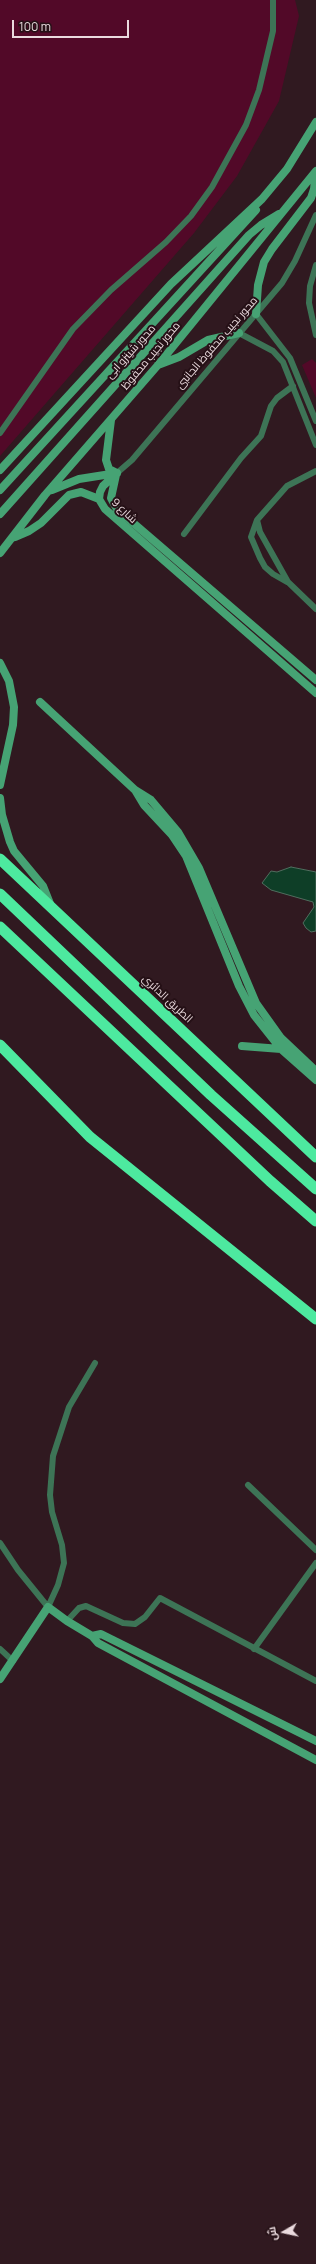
<!DOCTYPE html>
<html>
<head>
<meta charset="utf-8">
<style>
	body { margin:0 }
	#map { position:relative; width:316px; height:2264px; overflow:hidden; background:#301920; font-family:Manrope,Cairo,sans-serif }
	canvas { display:block }
	.north { position:absolute; left:264px; top:2212px; width:40px; height:40px; -webkit-text-stroke:3px #251016; paint-order:stroke; rotate:261deg; font-size:11px; font-weight:700; line-height:16px; text-align:center; color:#eadade }
	.north::after { content:''; display:block; margin:auto; width:14px; height:18px; background:#eadade; clip-path:polygon(50% 0,100% 100%,50% 72%,0 100%) }
	.scale { position:absolute; left:12px; top:20px; width:117px; height:18px; box-sizing:border-box; border:2px solid #eadade; border-top:0; padding-left:5px; font-size:12px; line-height:14px; white-space:nowrap; color:#eadade; -webkit-text-stroke:3px #251016; paint-order:stroke }
</style>
</head>
<body>
<div id="map">
<canvas width="316" height="2264"></canvas>
<div class="north">ش</div>
<div class="scale">100 m</div>
</div>
<script>
const ctx = document.querySelector('canvas').getContext('2d');
ctx.lineJoin = 'round';
function fillPath(path, color) { ctx.fillStyle = color; ctx.fill(path, 'evenodd'); }
const toPath = rows => new Path2D(rows.map(r => 'M' + r).join(''));
function stroke(path, color, width, dash) { ctx.strokeStyle = color; ctx.lineWidth = width; ctx.lineCap = dash ? 'butt' : 'round'; ctx.setLineDash(dash || []); ctx.stroke(path); }
function write(font, color, halo, rows, align = 'center') {
  ctx.font = font + ' Manrope,Cairo,sans-serif'; ctx.lineWidth = 4; ctx.setLineDash([]); ctx.textBaseline = 'middle'; ctx.strokeStyle = halo; ctx.fillStyle = color; for (const [text, x, y, turn = 0] of rows) {
    ctx.save(); ctx.translate(x, y); ctx.rotate((+turn || 0) * Math.PI / 180); ctx.textAlign = isNaN(turn) ? turn : align; if (halo) ctx.strokeText(text, 0, 0); ctx.fillText(text, 0, 0); ctx.restore();
  }
}
const green = toPath([
	[0,0,295,0,299,16,279,101,237,176,194,233,0,456],
	[312,359,316,363,316,398,302,365]
]);
const water = toPath([
	[291,867,316,872,316,931,311,932,306,928,303,923,314,907,313,902,271,890,262,883,271,871,277,872,291,867]
]);
const street = toPath([
	[316,265,310,286,309,303,316,335],
	[256,314,290,358,316,421],
	[239,333,273,351,283,362,316,445],
	[0,433,73,329,111,290,166,242,191,216,212,187,246,125,259,90,273,31,273,0],
	[316,471,287,486,257,520,260,532,288,582,316,609],
	[117,473,132,460,282,283,295,261,316,215],
	[257,520,251,537,260,558,265,567,273,574,287,582],
	[184,534,241,458,261,436,271,406,277,398,293,386],
	[248,1485,316,1550],
	[0,1543,18,1570,48,1607,58,1585,64,1563,62,1545,52,1512,50,1495,53,1456,69,1407,95,1363],
	[67,1621,79,1608,86,1606,123,1623,135,1624,145,1617,160,1598,316,1681],
	[0,1649,13,1661],
	[254,1649,316,1563]
]);
const secondary = toPath([
	[256,314,258,285,264,262,272,249,311,198,314,189,316,172],
	[158,365,179,357,208,340,239,333],
	[111,420,106,460,109,469,117,473],
	[0,470,171,284,262,199,287,169,316,122],
	[117,473,103,486,100,492,99,499,105,509,316,693],
	[116,475,111,498,117,509,316,680],
	[0,490,256,210],
	[52,490,79,479,117,473],
	[0,514,249,235,261,225,279,214],
	[15,537,29,531,41,523,69,495,81,492,99,499],
	[0,553,45,495,158,365,316,171],
	[0,663,9,681,14,707,13,725,0,785],
	[40,702,135,790,151,800,178,832,199,868,256,1003,281,1038,316,1071],
	[135,790,144,805,172,835,186,856,239,986,254,1015,281,1049,316,1080],
	[0,798,2,815,10,842,14,851,43,886,51,906],
	[242,1046,281,1049],
	[92,1636,101,1634,316,1741],
	[0,1679,48,1607,67,1621,92,1636,98,1643,316,1760]
]);
const highway = toPath([
	[0,859,316,1157],
	[0,894,211,1095,316,1189],
	[0,927,270,1181,316,1221],
	[0,1045,90,1137,316,1319]
]);
const streetNames = [
	["محور نجيب محفوظ الجانبى",217,343,-49],
	["محور شينزو ابى",131,352,-48],
	["محور نجيب محفوظ",151,356,-50],
	["شارع 9",124,511,43],
	["الطريق الدائري",167,999,43]
];
fillPath(green, '#520928');
fillPath(water, '#0e3e27');
stroke(water, '#506d5e', 1);
stroke(street, '#3d7456', 6);
stroke(secondary, '#46a374', 8);
stroke(highway, '#4de99f', 11);
write('11px', '#eadade', '#251016', streetNames);
</script>
</body>
</html>
